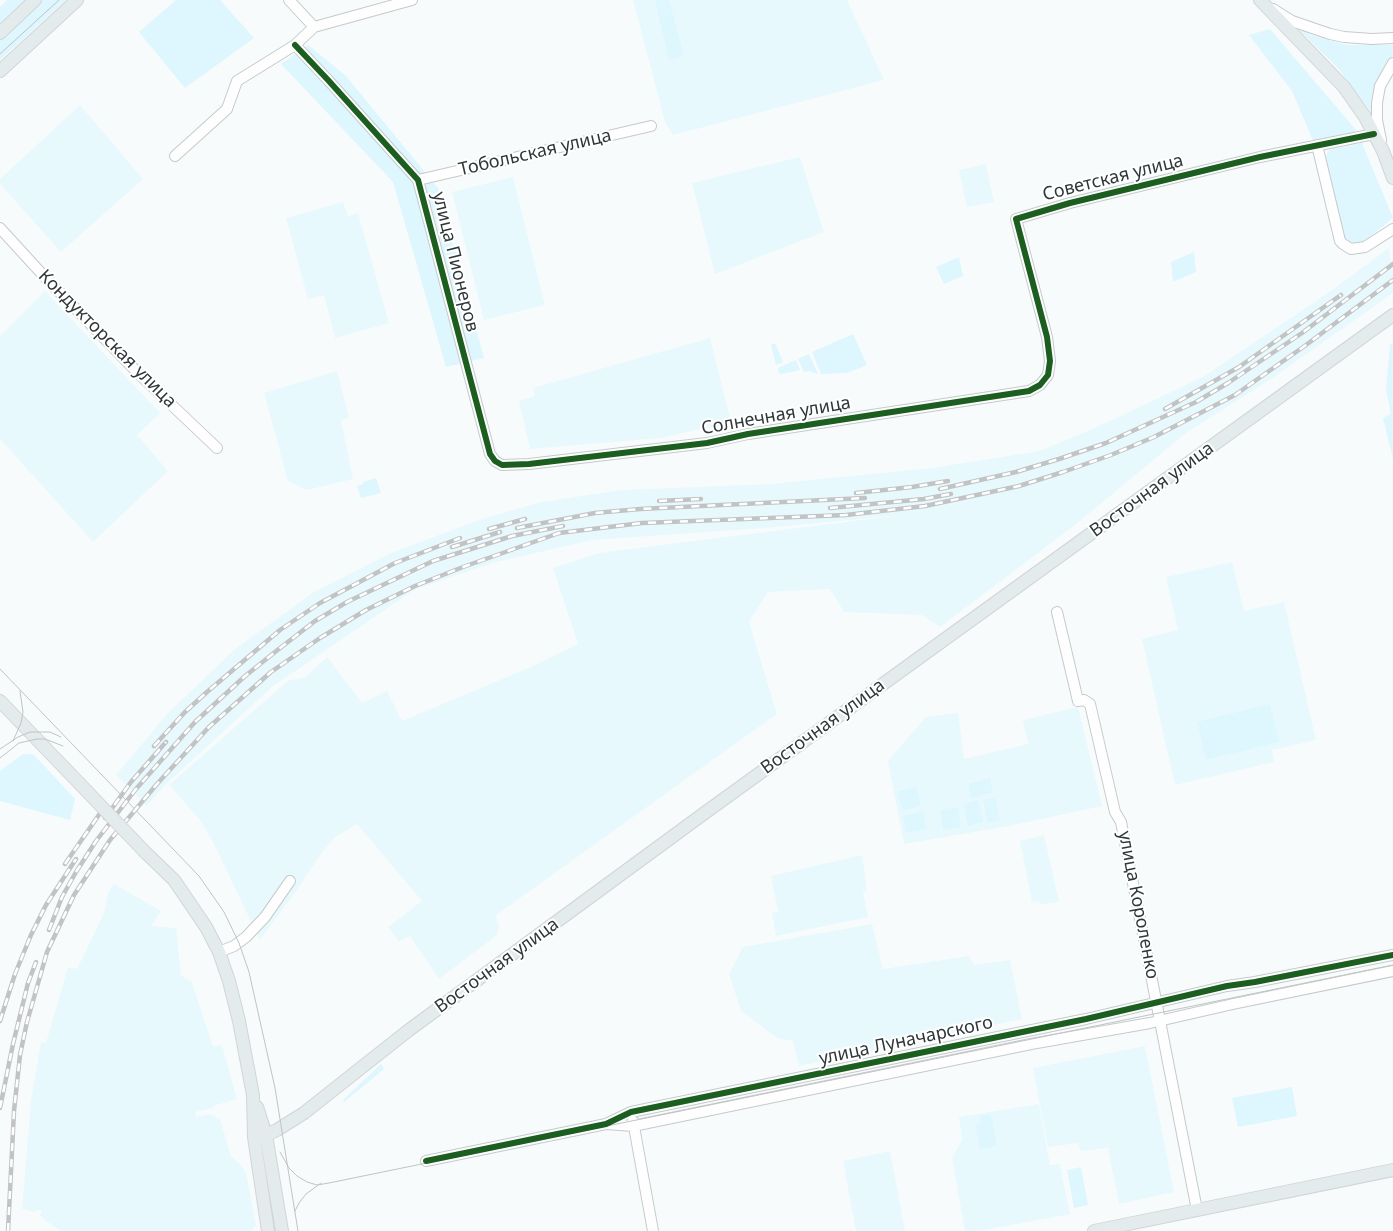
<!DOCTYPE html>
<html>
<head>
<meta charset="utf-8">
<style>
	body { margin:0 }
	canvas { display:block; background:#f7fbfc }
</style>
</head>
<body>
<canvas width="1393" height="1231"></canvas>
<script>
const ctx = document.querySelector('canvas').getContext('2d');
ctx.lineJoin = 'round';
function fillPath(path, color) { ctx.fillStyle = color; ctx.fill(path, 'evenodd'); }
const toPath = rows => new Path2D(rows.map(r => 'M' + r).join(''));
function stroke(path, color, width, dash) { ctx.strokeStyle = color; ctx.lineWidth = width; ctx.lineCap = dash ? 'butt' : 'round'; ctx.setLineDash(dash || []); ctx.stroke(path); }
function write(font, color, halo, rows, align = 'center') {
  ctx.font = font + ' "Noto Sans",sans-serif'; ctx.lineWidth = 4; ctx.setLineDash([]); ctx.textBaseline = 'middle'; ctx.strokeStyle = halo; ctx.fillStyle = color; for (const [text, x, y, turn = 0] of rows) {
    ctx.save(); ctx.translate(x, y); ctx.rotate((+turn || 0) * Math.PI / 180); ctx.textAlign = isNaN(turn) ? turn : align; if (halo) ctx.strokeText(text, 0, 0); ctx.fillText(text, 0, 0); ctx.restore();
  }
}
const built = toPath([
	[633,0,847,0,884,80,673,135,665,122],
	[80,105,143,179,61,252,0,184,0,179],
	[800,157,824,232,715,274,692,183],
	[986,164,994,202,967,207,959,170],
	[513,177,545,305,484,320,452,192],
	[343,202,348,216,358,213,389,323,335,338,324,295,308,299,286,218],
	[1389,248,1393,273,1393,293,1274,377,1186,433,1075,525,940,627,922,615,844,612,830,589,768,592,749,622,777,714,496,915,499,927,496,936,439,979,410,936,399,942,388,927,422,901,357,824,335,837,320,855,299,887,260,940,213,842,200,820,169,785,289,680,304,678,327,657,362,703,387,691,402,721,531,667,578,644,553,568,599,553,902,515,765,528,592,540,492,563,414,590,272,687,164,786,147,806,116,775,168,713,235,649,314,592,391,553,479,520,541,502,622,490,770,484,932,468,1040,451,1099,426,1203,377,1335,288],
	[45,291,160,413,137,435,168,471,93,542,0,439,0,336],
	[710,338,731,422,661,438,530,449,519,401,535,396,533,388],
	[337,371,349,418,341,420,353,479,307,490,288,481,264,393],
	[1232,562,1244,611,1284,602,1316,740,1272,750,1274,762,1175,785,1142,639,1178,630,1166,577],
	[1078,707,1102,806,1009,826,904,844,888,761,926,717,958,713,964,759,1028,744,1023,720],
	[1044,835,1059,902,1038,905,1041,901,1032,902,1020,841],
	[862,855,867,891,863,892,868,917,776,936,772,913,778,912,771,876],
	[114,884,161,911,151,926,176,928,181,975,192,982,213,1047,222,1045,237,1099,213,1106,213,1108,195,1112,196,1117,209,1114,220,1119,231,1156,241,1165,246,1173,256,1225,251,1231,60,1231,40,1216,42,1211,37,1210,34,1212,22,1209,31,1100,41,1042,46,1043,68,967,77,969,104,913,108,893],
	[872,924,883,969,969,956,974,965,1010,960,1022,1019,799,1066,793,1041,777,1038,741,1011,729,974,743,947],
	[1145,1046,1174,1192,1119,1204,1108,1148,1081,1151,1078,1143,1048,1147,1033,1068],
	[1039,1104,1050,1165,1060,1164,1070,1214,979,1231,965,1231,952,1158,962,1140,959,1117],
	[890,1151,905,1231,856,1231,843,1161]
]);
const green = toPath([
	[7,0,28,0,0,26,0,7],
	[42,0,66,0,0,60,0,39],
	[176,0,220,0,254,38,185,88,139,32],
	[655,0,669,0,684,56,669,60],
	[1296,27,1311,35,1347,45,1393,45,1393,55,1386,62,1378,80,1373,115,1338,68],
	[1270,29,1356,130,1352,135,1314,143,1292,91,1249,35],
	[308,45,346,76,438,188,484,358,446,367,393,182,281,64],
	[1362,143,1393,218,1362,243,1352,243,1345,238,1325,158,1329,150],
	[1194,252,1196,272,1173,282,1171,262],
	[959,257,963,276,944,284,936,267],
	[853,334,867,365,847,373,821,374,812,352],
	[775,343,783,362,776,365,771,345],
	[1390,344,1393,344,1393,459,1383,418,1391,414,1386,390],
	[809,354,818,374,809,371,804,372,798,359],
	[796,360,800,370,782,374,779,373,778,368],
	[376,478,381,493,361,498,357,486,363,484,363,482],
	[1270,704,1279,742,1206,760,1197,722],
	[23,754,29,754,34,755,75,799,70,820,0,801,0,771],
	[990,778,993,792,971,798,968,784],
	[917,787,921,806,902,811,898,791],
	[995,798,1000,820,988,823,983,800],
	[978,800,983,822,968,826,963,804],
	[958,807,961,827,943,830,940,810],
	[923,811,926,829,906,833,903,816],
	[381,1064,384,1069,344,1102,343,1100],
	[1292,1087,1297,1116,1238,1127,1232,1098],
	[991,1114,997,1146,980,1149,975,1124,981,1123,979,1116],
	[1081,1167,1088,1205,1074,1208,1067,1170]
]);
const minor = toPath([
	[289,0,314,27],
	[1273,9,1292,21,1330,34,1344,37,1372,39,1393,38],
	[295,45,328,80,418,180,490,454,495,461,502,465,529,464,707,443,748,434,1029,391,1040,385,1048,375,1050,361,1047,337,1016,219,1070,203,1260,157,1374,134],
	[1381,140,1377,120,1377,103,1380,86,1393,63],
	[1317,145,1340,241,1343,244,1351,249,1365,247,1393,229],
	[175,156,227,109,237,81,295,45,314,27,412,0],
	[418,180,651,126],
	[0,228,42,274,139,374,217,448],
	[1057,612,1078,701,1084,700,1090,704,1115,812,1121,822,1197,1210],
	[219,952,234,946,246,937,265,917,290,881],
	[633,1121,653,1231],
	[607,1124,633,1126,1031,1044,1150,1023,1233,1004,1393,971],
	[426,1161,606,1124,631,1112,1086,1019,1227,986,1255,982,1393,955]
]);
const major = toPath([
	[1260,0,1344,87,1365,117,1383,151,1393,178],
	[0,33,35,0],
	[0,71,77,0],
	[0,701,79,783],
	[145,852,174,880,206,927,219,952,229,981,239,1021,253,1095,254,1137,268,1231],
	[257,1107,266,1135,282,1231],
	[254,1137,266,1135,277,1130,304,1113,409,1030,706,812,1393,315],
	[1094,1231,1393,1170]
]);
const tram = toPath([
	[0,54,59,0],
	[0,669,199,876,224,912,239,943,249,972,275,1088,298,1231],
	[13,741,21,723,23,712,20,691],
	[0,749,18,737,30,732,50,732,61,737],
	[0,758,19,743,37,739,45,739,63,746],
	[280,1152,289,1168,297,1176,307,1182,317,1185,329,1183,1393,965],
	[295,1211,299,1203,306,1194,321,1183]
]);
const rail = toPath([
	[1165,409,1239,367,1341,295],
	[940,489,1016,472,1059,459,1106,443,1196,402,1228,383,1302,333,1393,264],
	[856,493,912,487,948,481],
	[659,501,701,499],
	[830,508,924,499,951,494],
	[517,528,595,513,640,509,865,498],
	[489,529,525,519],
	[452,547,500,532],
	[154,746,185,712,207,692,280,630,320,603,395,563,460,538],
	[105,818,131,782,166,742],
	[65,864,105,806],
	[49,930,62,897,76,872,96,841,136,789,195,722,244,677,275,652,315,621,347,602,433,561,512,536,563,526],
	[0,1021,15,974,31,935,46,905,76,859],
	[0,1108,13,1044,28,983,36,962],
	[8,1231,14,1111,20,1055,27,1022,47,952,74,895,110,840,157,784,209,727,271,672,320,638,366,610,415,586,463,567,559,533,642,523,846,515,925,506,1019,486,1063,472,1111,455,1154,437,1235,395,1306,345,1393,280]
]);
const majorBridge = toPath([
	[79,783,145,852]
]);
const cycleway = toPath([
	[295,45,328,80,418,180,490,454,495,461,502,465,529,464,707,443,748,434,1029,391,1040,385,1048,375,1050,361,1047,337,1016,219,1070,203,1260,157,1374,134],
	[426,1161,606,1124,631,1112,1086,1019,1227,986,1255,982,1393,955]
]);
const streetNames = [
	["Тобольская улица",535,153,-13],
	["Советская улица",1113,178,-14],
	["улица Пионеров",455,262,76],
	["Кондукторская улица",107,339,45],
	["Солнечная улица",776,416,-10],
	["Восточная улица",1152,490,-36],
	["Восточная улица",823,727,-36],
	["улица Короленко",1138,905,79],
	["Восточная улица",497,966,-36],
	["улица Луначарского",906,1041,-12]
];
fillPath(built, '#e8f9fe');
fillPath(green, '#def6fd');
stroke(minor, '#c5cacb', 12);
stroke(major, '#d2d5d6', 14);
stroke(minor, '#fefeff', 10);
stroke(major, '#e3ebed', 12);
stroke(tram, '#c1c3c4', 1);
stroke(rail, '#c1c3c4', 4.5);
stroke(rail, '#fff', 2.5, [8]);
stroke(majorBridge, '#d2d5d6', 14, []);
stroke(majorBridge, '#e3ebed', 12);
stroke(cycleway, '#1b5e20', 6);
write('18px', '#2f3738', '#fff', streetNames);
</script>
</body>
</html>
